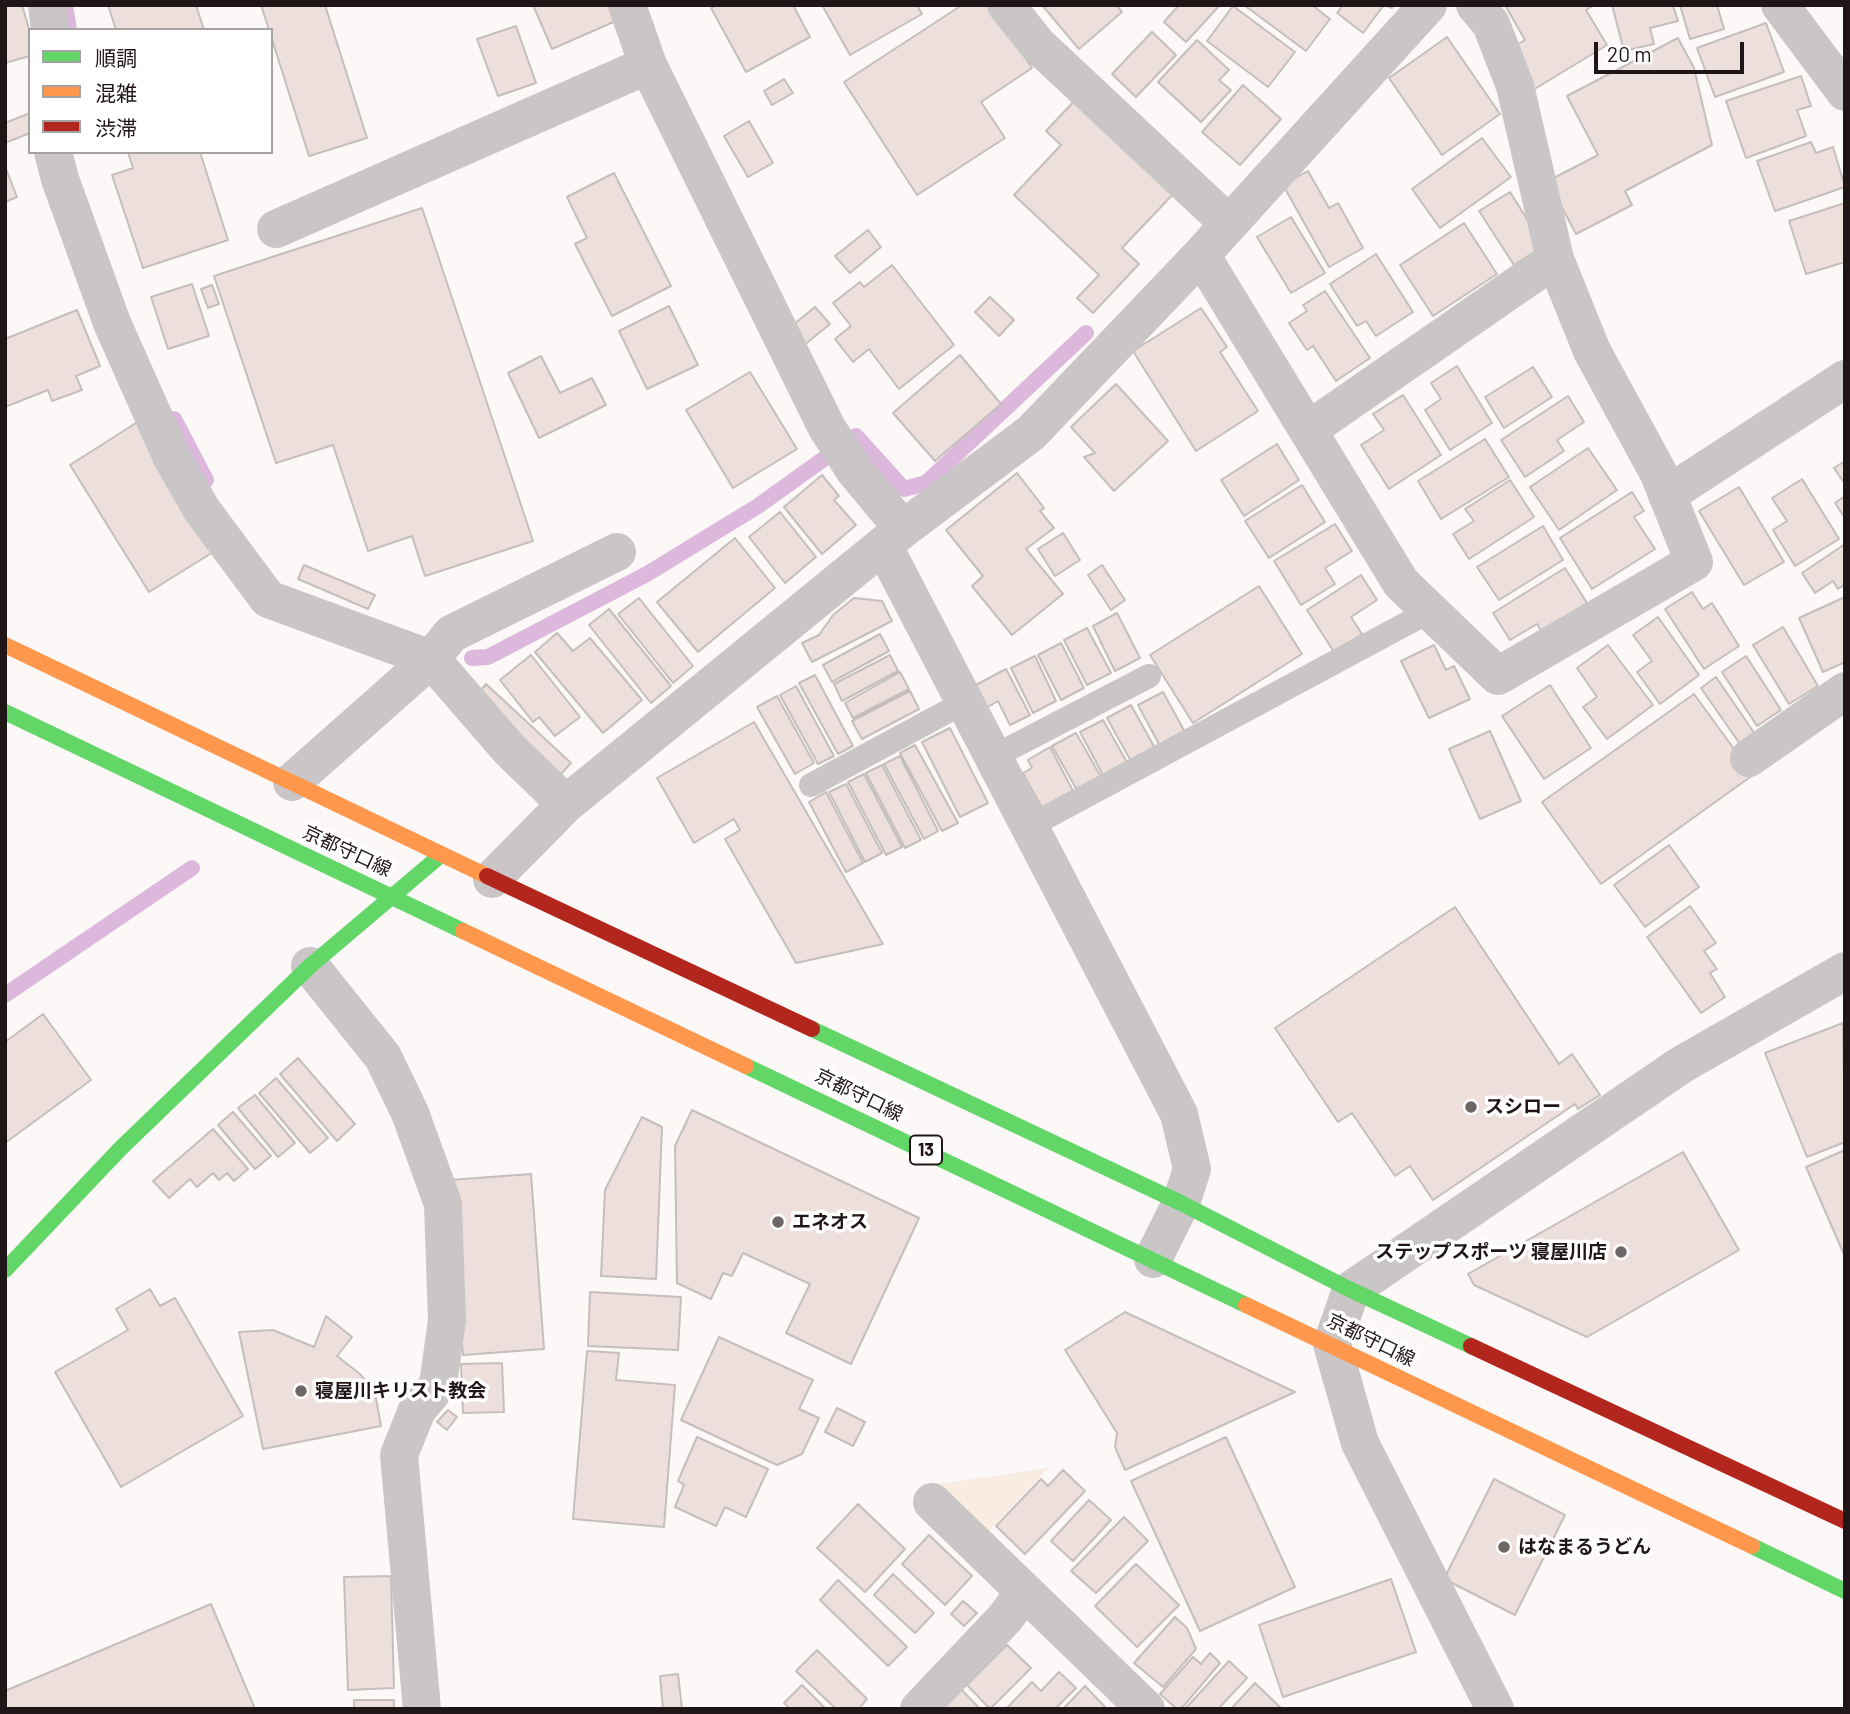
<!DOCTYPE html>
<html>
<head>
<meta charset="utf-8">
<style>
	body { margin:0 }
	#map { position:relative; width:1850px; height:1714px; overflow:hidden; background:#fcf8f8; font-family:Barlow,"Noto Sans JP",sans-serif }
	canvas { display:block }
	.frame { position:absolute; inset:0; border:7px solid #201617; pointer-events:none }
	.legend { position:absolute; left:28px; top:28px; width:245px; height:126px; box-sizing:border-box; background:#fff; border:2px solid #a6a2a2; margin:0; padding:9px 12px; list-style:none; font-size:21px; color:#201617 }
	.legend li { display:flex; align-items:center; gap:14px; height:35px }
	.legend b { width:35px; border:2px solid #a6a2a2 }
	.scale { position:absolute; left:1594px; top:42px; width:150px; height:32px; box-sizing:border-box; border:4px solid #201617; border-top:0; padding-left:9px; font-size:21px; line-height:24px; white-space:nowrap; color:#201617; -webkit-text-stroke:5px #fff; paint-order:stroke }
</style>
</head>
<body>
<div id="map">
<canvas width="1850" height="1714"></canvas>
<div class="frame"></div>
<ul class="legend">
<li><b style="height:9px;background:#63d668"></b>順調</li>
<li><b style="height:9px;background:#ff974d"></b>混雑</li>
<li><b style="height:9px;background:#b3261e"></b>渋滞</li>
</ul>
<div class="scale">20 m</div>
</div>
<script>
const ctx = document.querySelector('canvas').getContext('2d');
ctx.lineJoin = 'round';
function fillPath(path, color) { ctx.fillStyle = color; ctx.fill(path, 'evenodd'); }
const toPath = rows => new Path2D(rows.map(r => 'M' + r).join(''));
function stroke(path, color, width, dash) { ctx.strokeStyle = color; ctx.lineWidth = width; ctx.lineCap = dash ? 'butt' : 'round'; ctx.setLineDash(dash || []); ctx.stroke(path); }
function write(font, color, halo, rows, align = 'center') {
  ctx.font = font + ' Barlow,"Noto Sans JP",sans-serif'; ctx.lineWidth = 7; ctx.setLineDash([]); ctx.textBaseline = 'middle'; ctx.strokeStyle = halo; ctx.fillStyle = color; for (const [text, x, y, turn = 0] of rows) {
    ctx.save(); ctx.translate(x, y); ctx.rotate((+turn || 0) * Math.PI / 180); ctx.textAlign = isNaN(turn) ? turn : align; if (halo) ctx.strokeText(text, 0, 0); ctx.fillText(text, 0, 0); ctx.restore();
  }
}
const green = toPath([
	[1048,1468,987,1533,933,1485]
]);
const stream = toPath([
	[65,5,69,30],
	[174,419,206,480],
	[847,444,856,436,904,489,926,483,1086,333],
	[472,658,488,657,647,574,758,506,832,453],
	[5,995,192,868]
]);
const building = toPath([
	[5,5,22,5,30,32,30,56,5,63,5,5],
	[108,5,196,5,204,30,116,30,108,5],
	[261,5,325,5,367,138,309,156,261,5],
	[533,5,611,5,618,20,552,49,533,5],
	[716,5,793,5,810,37,746,72,711,8,716,5],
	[822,5,917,5,922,14,850,55,822,5],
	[962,5,991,5,1032,68,981,102,1005,138,917,195,844,82,962,5],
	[1042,5,1116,5,1122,12,1079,49,1042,5],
	[1179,5,1220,5,1186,42,1164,22,1179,5],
	[1244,5,1312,5,1330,19,1306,51,1244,5],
	[1343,5,1394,5,1392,8,1384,5,1363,33,1337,13,1343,5],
	[1505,5,1594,5,1586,10,1607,45,1533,90,1508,50,1525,40,1505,5],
	[1612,5,1673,5,1678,21,1650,28,1654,44,1624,51,1612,5],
	[1680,5,1717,5,1724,29,1690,39,1680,5],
	[1233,6,1295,52,1268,87,1207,41,1233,6],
	[1766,23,1784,72,1715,97,1697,48,1766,23],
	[516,26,536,83,498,96,477,39,516,26],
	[1152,32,1176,55,1136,97,1112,74,1152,32],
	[1447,37,1500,114,1442,155,1389,78,1447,37],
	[1678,38,1694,68,1712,145,1625,191,1632,205,1576,234,1548,181,1598,155,1567,96,1678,38],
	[1197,40,1229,70,1219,80,1231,90,1201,122,1158,82,1197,40],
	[1801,76,1811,106,1797,110,1806,136,1746,158,1726,101,1801,76],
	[784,79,793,93,772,105,764,91,784,79],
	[1243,85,1281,119,1240,165,1202,132,1243,85],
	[1079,96,1177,190,1122,248,1139,264,1093,313,1077,298,1099,275,1014,195,1061,145,1046,131,1079,96],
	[30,113,30,133,5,143,5,123,30,113],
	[749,121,773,163,748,177,724,136,749,121],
	[1482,138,1511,177,1440,228,1412,189,1482,138],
	[1811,142,1816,153,1833,147,1845,187,1775,211,1757,161,1811,142],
	[128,152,200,152,228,240,143,268,112,175,133,168,128,152],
	[5,166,17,197,5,202,5,166],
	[1308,171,1329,208,1338,203,1363,248,1329,267,1283,185,1308,171],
	[614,173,671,286,612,316,575,244,587,238,567,197,614,173],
	[1510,192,1544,246,1514,265,1479,211,1510,192],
	[1845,203,1845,262,1806,274,1789,221,1845,203],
	[422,208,533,541,425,576,412,536,368,551,333,445,276,463,214,276,422,208],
	[1291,217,1325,273,1291,293,1257,237,1291,217],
	[1464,223,1497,274,1433,316,1400,265,1464,223],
	[868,230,881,247,850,273,835,256,868,230],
	[1376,254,1413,312,1376,336,1366,321,1357,326,1330,284,1376,254],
	[892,265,954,345,899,389,869,349,853,362,835,339,851,326,833,303,860,282,864,287,892,265],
	[192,284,209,336,168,349,151,297,192,284],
	[212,285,219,304,208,308,201,289,212,285],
	[1325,291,1370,358,1336,381,1313,346,1307,350,1289,323,1307,311,1303,305,1325,291],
	[990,297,1014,320,999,336,975,312,990,297],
	[669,306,698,365,647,389,619,331,669,306],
	[815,307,830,324,803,346,788,329,815,307],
	[1201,308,1227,347,1220,352,1258,411,1196,451,1133,351,1201,308],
	[77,310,100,366,76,376,82,390,52,401,48,390,5,407,5,339,77,310],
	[960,355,1001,404,935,461,893,413,960,355],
	[541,356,560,393,592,378,606,405,539,438,508,373,541,356],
	[1457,366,1492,423,1450,450,1425,410,1441,399,1431,383,1457,366],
	[1533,367,1552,397,1504,428,1485,397,1533,367],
	[750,372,797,449,733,488,686,410,750,372],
	[1116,384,1168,441,1114,491,1084,457,1095,453,1071,427,1116,384],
	[1403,395,1441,455,1389,489,1361,445,1384,430,1373,414,1403,395],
	[1568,396,1584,422,1557,440,1564,451,1525,477,1501,440,1568,396],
	[139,421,218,549,149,592,70,465,139,421],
	[1485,439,1509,477,1441,519,1418,481,1485,439],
	[1277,444,1299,480,1244,516,1221,480,1277,444],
	[1588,448,1617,490,1559,530,1530,487,1588,448],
	[1845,461,1845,484,1834,468,1845,461],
	[1017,473,1044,508,1040,511,1054,528,1026,549,1063,594,1012,635,972,586,983,576,946,530,1017,473],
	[822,475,839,496,834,500,856,525,822,554,784,507,822,475],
	[1802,479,1839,539,1795,566,1773,530,1787,521,1772,498,1802,479],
	[1510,480,1534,517,1469,559,1453,534,1474,521,1465,509,1510,480],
	[1302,485,1325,522,1269,558,1245,521,1302,485],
	[1739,487,1784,562,1744,585,1699,511,1739,487],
	[1632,492,1644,511,1634,517,1655,549,1592,589,1560,538,1632,492],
	[1845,496,1845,518,1835,503,1845,496],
	[780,512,816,557,785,583,749,537,780,512],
	[1335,524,1352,551,1325,568,1335,584,1301,605,1274,561,1335,524],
	[1543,526,1563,560,1499,600,1477,567,1543,526],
	[1063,533,1080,560,1055,576,1038,549,1063,533],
	[735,538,775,588,698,652,657,602,735,538],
	[1845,544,1845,584,1838,589,1833,581,1815,593,1802,573,1845,544],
	[304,565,375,595,368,609,298,579,304,565],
	[1102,565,1125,600,1111,610,1088,575,1102,565],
	[1565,568,1587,603,1542,632,1537,624,1510,640,1493,613,1565,568],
	[1361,575,1377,600,1351,617,1362,634,1334,652,1307,610,1361,575],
	[1259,586,1302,654,1193,723,1150,655,1259,586],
	[1692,592,1703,609,1712,603,1739,646,1704,669,1665,609,1692,592],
	[1845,597,1845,662,1823,672,1799,618,1845,597],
	[639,598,693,666,673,683,618,614,639,598],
	[854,598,882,601,892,621,812,662,802,643,819,635,833,615,854,598],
	[609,609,671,686,651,703,589,625,609,609],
	[1117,613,1140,658,1115,671,1093,626,1117,613],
	[1658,617,1699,675,1660,704,1637,672,1652,661,1633,635,1658,617],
	[1783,627,1818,686,1789,704,1753,645,1783,627],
	[1087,628,1111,673,1087,685,1064,640,1087,628],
	[557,633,573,651,590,638,642,700,603,733,535,652,557,633],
	[880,634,889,651,832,682,823,665,880,634],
	[1061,643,1084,688,1061,700,1038,655,1061,643],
	[1434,645,1446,670,1454,666,1470,699,1429,718,1401,661,1434,645],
	[1608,645,1653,705,1607,739,1583,707,1597,697,1577,668,1608,645],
	[531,655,580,717,555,736,539,717,533,722,500,680,531,655],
	[890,655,898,671,842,701,834,684,890,655],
	[1035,656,1056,701,1033,713,1011,668,1035,656],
	[1746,656,1781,710,1757,726,1722,672,1746,656],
	[1006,669,1030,715,1010,725,998,701,986,708,974,686,1006,669],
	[900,672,909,689,853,718,845,703,900,672],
	[815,675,853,746,838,754,799,683,815,675],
	[1716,677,1755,734,1740,744,1701,688,1716,677],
	[486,684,571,763,558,777,474,698,486,684],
	[1550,685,1591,748,1544,779,1502,716,1550,685],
	[796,686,834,756,818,764,780,695,796,686],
	[910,691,919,709,862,739,852,721,910,691],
	[1163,692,1186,734,1161,748,1138,705,1163,692],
	[1694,694,1753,775,1601,884,1542,802,1694,694],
	[777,696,814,763,795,774,757,707,777,696],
	[1131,705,1156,750,1132,763,1107,718,1131,705],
	[1103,720,1128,764,1104,777,1080,732,1103,720],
	[754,722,883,944,796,963,725,839,740,830,734,819,694,843,657,778,754,722],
	[950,728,988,803,960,817,922,742,950,728],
	[1490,731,1521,801,1480,819,1449,749,1490,731],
	[1076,733,1101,777,1077,790,1052,746,1076,733],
	[915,745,958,823,942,831,900,753,915,745],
	[1050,747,1074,793,1043,810,1023,773,1032,768,1028,760,1050,747],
	[900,756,938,831,924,839,884,764,900,756],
	[882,765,921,840,905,848,866,773,882,765],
	[864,774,902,847,886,855,848,782,864,774],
	[846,784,882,853,865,862,829,792,846,784],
	[826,792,863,863,846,872,809,802,826,792],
	[1669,845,1699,887,1645,927,1614,885,1669,845],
	[1690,906,1716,943,1704,951,1717,969,1710,973,1725,997,1701,1013,1647,937,1690,906],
	[1455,907,1559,1064,1572,1054,1600,1095,1578,1109,1575,1104,1433,1200,1410,1166,1395,1176,1352,1113,1338,1122,1275,1028,1455,907],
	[43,1014,91,1080,5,1143,5,1042,43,1014],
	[1843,1023,1845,1142,1807,1157,1765,1053,1843,1023],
	[298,1058,355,1124,337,1141,280,1074,298,1058],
	[276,1078,328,1138,310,1153,259,1093,276,1078],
	[255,1095,295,1143,278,1157,238,1108,255,1095],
	[692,1110,919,1218,851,1364,786,1333,810,1284,743,1253,732,1276,723,1273,711,1299,677,1283,675,1146,692,1110],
	[233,1112,271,1156,255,1169,218,1125,233,1112],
	[642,1117,662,1127,656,1279,601,1276,605,1190,642,1117],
	[213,1129,248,1169,234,1181,227,1173,219,1180,213,1173,197,1187,190,1179,169,1198,153,1181,213,1129],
	[1845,1150,1845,1257,1806,1167,1845,1150],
	[1683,1152,1739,1250,1587,1337,1474,1285,1468,1274,1683,1152],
	[531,1174,544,1349,463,1355,449,1180,531,1174],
	[150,1289,160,1306,175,1298,243,1416,121,1487,55,1372,128,1330,116,1309,150,1289],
	[590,1292,681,1297,678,1350,588,1346,590,1292],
	[1125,1312,1295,1392,1125,1470,1115,1447,1117,1433,1065,1350,1125,1312],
	[326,1316,352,1337,337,1356,361,1375,375,1393,381,1426,263,1449,239,1332,273,1330,314,1347,326,1316],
	[719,1337,813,1380,799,1409,819,1418,802,1454,777,1465,681,1420,719,1337],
	[587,1351,619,1353,616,1380,675,1385,664,1527,573,1519,587,1351],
	[502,1363,504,1412,463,1413,461,1364,502,1363],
	[837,1408,865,1422,853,1446,825,1432,837,1408],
	[448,1410,457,1417,447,1430,437,1422,448,1410],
	[697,1437,768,1469,746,1517,725,1507,716,1526,675,1507,684,1485,678,1481,697,1437],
	[1226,1437,1295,1587,1200,1631,1131,1481,1226,1437],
	[1063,1470,1085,1491,1025,1554,996,1526,1041,1479,1048,1486,1063,1470],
	[1494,1479,1565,1515,1515,1615,1444,1579,1494,1479],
	[1089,1500,1111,1520,1073,1561,1051,1541,1089,1500],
	[858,1504,905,1549,865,1592,817,1548,858,1504],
	[1124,1517,1148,1541,1096,1593,1071,1571,1124,1517],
	[929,1535,972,1576,945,1605,902,1564,929,1535],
	[1136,1564,1179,1605,1137,1647,1095,1606,1136,1564],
	[893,1574,934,1613,915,1633,874,1595,893,1574],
	[391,1576,394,1688,348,1690,344,1577,391,1576],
	[1391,1579,1416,1652,1283,1697,1259,1625,1391,1579],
	[838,1580,907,1647,888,1666,820,1600,838,1580],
	[963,1601,977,1613,964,1626,951,1614,963,1601],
	[211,1604,255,1709,5,1709,5,1691,211,1604],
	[1175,1617,1187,1628,1196,1649,1163,1687,1134,1663,1175,1617],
	[1007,1645,1031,1668,990,1709,967,1685,1007,1645],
	[817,1650,867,1699,859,1709,836,1709,796,1671,817,1650],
	[1210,1653,1220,1663,1181,1709,1177,1709,1160,1694,1193,1657,1201,1664,1210,1653],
	[1229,1661,1247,1678,1218,1709,1185,1709,1229,1661],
	[1059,1672,1076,1688,1055,1709,1006,1709,1032,1682,1041,1691,1059,1672],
	[678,1674,682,1709,663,1709,660,1676,678,1674],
	[1255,1683,1282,1709,1231,1709,1255,1683],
	[802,1685,826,1709,790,1709,784,1703,802,1685],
	[1085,1686,1107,1709,1063,1709,1085,1686],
	[959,1687,980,1709,937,1709,959,1687],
	[354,1700,394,1700,394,1709,354,1709,354,1700]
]);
const lane = toPath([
	[993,757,1149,676],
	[811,785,965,702],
	[1030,826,1430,611]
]);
const street = toPath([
	[47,5,50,30],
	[627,5,648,65],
	[1006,5,1037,44,1228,223],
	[1780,5,1845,92],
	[53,152,60,179,112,323,172,458,202,510,268,599,431,659,292,782],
	[276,229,648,65,827,428,855,471,903,529],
	[1201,255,1401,583,1498,676,1694,562,1659,474,1592,351,1555,259,1515,86,1491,24,1475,5],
	[1308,430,1555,259],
	[1667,495,1845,379],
	[883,545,1179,1114,1192,1169,1181,1203,1153,1259],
	[1749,758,1845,691],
	[566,804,510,750,431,659,451,634,617,552],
	[492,879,566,804,903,529,1031,433,1201,255,1428,5],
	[310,966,383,1057,410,1113,443,1204,447,1320,438,1385,417,1410,399,1455,422,1709],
	[932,1502,1146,1709],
	[919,1709,1006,1617,1024,1592],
	[1495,1709,1360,1443,1332,1344,1351,1290,1681,1065,1845,971]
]);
const fast = toPath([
	[5,712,463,931],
	[812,1029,1181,1203,1351,1290,1471,1346],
	[746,1066,1246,1305],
	[5,1270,121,1148,310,966,441,855],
	[1752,1546,1845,1591]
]);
const slow = toPath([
	[5,645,487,876],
	[463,931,746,1066],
	[1246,1305,1752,1546]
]);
const jam = toPath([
	[487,876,812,1029],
	[1471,1346,1845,1521]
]);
const markers = [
	[1471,1107,7,"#6d6566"],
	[778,1222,7,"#6d6566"],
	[1621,1252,7,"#6d6566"],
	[301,1391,7,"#6d6566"],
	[1504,1547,7,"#6d6566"]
];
const shields = [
	[926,1150,32]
];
const shieldNames = [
	["13",926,1150]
];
const streetNames = [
	["京都守口線",347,851,25],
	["京都守口線",859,1095,26],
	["京都守口線",1371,1340,26]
];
const poiNames = [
	["スシロー",1485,1107],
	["エネオス",792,1222],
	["ステップスポーツ 寝屋川店",1607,1252,"right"],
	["寝屋川キリスト教会",315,1391],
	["はなまるうどん",1518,1547]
];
fillPath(green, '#f9ece3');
stroke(stream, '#dcb9dc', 16);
fillPath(building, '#ede0dc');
stroke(building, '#c5bebd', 2);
stroke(lane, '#cac6c8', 24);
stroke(street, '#cac6c8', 38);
stroke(fast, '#63d668', 16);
stroke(slow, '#ff974d', 16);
stroke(jam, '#b3261e', 16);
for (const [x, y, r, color] of markers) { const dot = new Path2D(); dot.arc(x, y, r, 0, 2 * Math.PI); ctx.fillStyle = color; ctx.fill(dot); stroke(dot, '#fff', 2.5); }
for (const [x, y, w] of shields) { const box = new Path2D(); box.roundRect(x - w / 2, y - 14.5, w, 29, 5); ctx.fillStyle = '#fff'; ctx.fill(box); stroke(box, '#201617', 2); }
write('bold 18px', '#201617', null, shieldNames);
write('19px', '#201617', '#fff', streetNames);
write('bold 19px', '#201617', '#fff', poiNames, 'left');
</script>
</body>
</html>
